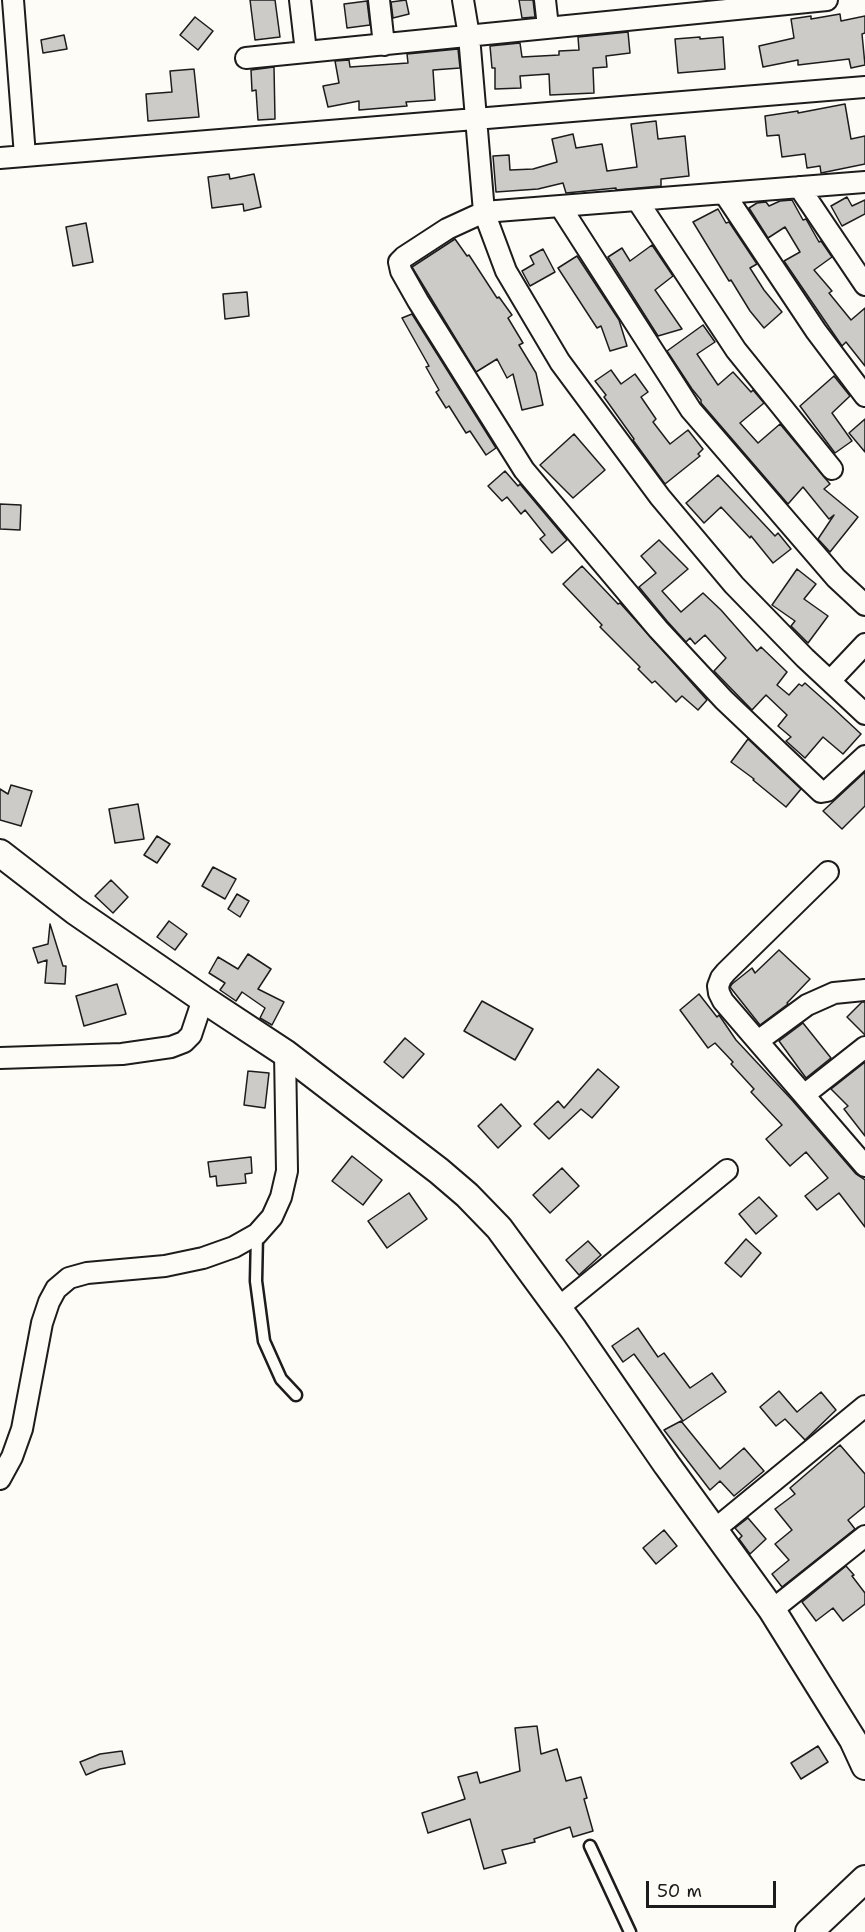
<!DOCTYPE html>
<html>
<head>
<meta charset="utf-8">
<style>
	body { margin:0 }
	#map { position:relative; width:865px; height:1932px; overflow:hidden; background:#fdfcf7; font-family:"Shantell Sans",sans-serif }
	canvas { display:block }
	.scale { position:absolute; left:646px; top:1881px; width:130px; height:27px; box-sizing:border-box; border:3px solid #1c1c1c; border-top:0; padding-left:8px; font-size:18px; line-height:21px; white-space:nowrap; color:#1c1c1c; -webkit-text-stroke:4px #fdfcf7; paint-order:stroke }
</style>
</head>
<body>
<div id="map">
<canvas width="865" height="1932"></canvas>
<div class="scale">50 m</div>
</div>
<script>
const ctx = document.querySelector('canvas').getContext('2d');
ctx.lineJoin = 'round';
function fillPath(path, color) { ctx.fillStyle = color; ctx.fill(path, 'evenodd'); }
const toPath = rows => new Path2D(rows.map(r => 'M' + r).join(''));
function stroke(path, color, width, dash) { ctx.strokeStyle = color; ctx.lineWidth = width; ctx.lineCap = dash ? 'butt' : 'round'; ctx.setLineDash(dash || []); ctx.stroke(path); }
const building = toPath([
	[250,0,275,0,280,37,255,40,250,0],
	[406,0,409,14,393,18,391,2,406,0],
	[519,0,533,0,535,17,522,18,519,0],
	[367,1,370,25,347,28,344,4,367,1],
	[840,14,841,21,865,16,865,33,862,34,865,65,851,68,849,59,798,65,798,60,763,67,759,46,794,38,791,19,811,16,811,19,840,14],
	[195,17,213,31,198,50,180,35,195,17],
	[628,32,630,53,606,56,607,67,593,68,594,93,550,95,549,74,520,76,521,88,495,89,495,68,492,68,490,46,520,43,522,57,559,55,559,51,579,50,578,37,628,32],
	[64,35,67,49,43,53,41,40,64,35],
	[700,37,700,39,723,37,725,69,678,73,675,39,700,37],
	[458,49,460,68,433,70,435,100,406,102,407,106,359,110,359,101,328,107,323,86,339,83,335,61,349,60,350,67,408,63,407,54,458,49],
	[274,67,275,119,258,120,256,90,252,91,251,70,274,67],
	[194,69,199,117,148,121,146,94,172,92,170,71,194,69],
	[845,104,851,139,865,136,865,164,821,173,820,166,807,168,805,154,782,157,779,135,767,136,765,116,798,111,798,113,845,104],
	[656,121,658,139,685,136,689,176,661,179,661,186,616,190,616,188,566,193,563,183,538,189,496,192,493,156,509,155,510,170,533,169,557,162,552,139,573,134,576,148,602,144,607,171,637,167,631,124,656,121],
	[229,174,230,179,254,174,261,207,244,211,243,204,212,208,208,177,229,174],
	[847,197,852,206,865,200,865,214,842,226,831,206,847,197],
	[792,200,803,220,806,219,819,242,821,241,832,257,814,270,832,291,829,293,851,320,865,308,865,366,846,342,842,346,784,261,800,252,785,227,768,238,749,208,757,203,766,202,769,206,780,201,792,200],
	[718,209,726,223,729,222,757,264,750,268,764,290,782,312,764,328,750,311,731,280,729,281,693,222,718,209],
	[86,223,93,262,73,266,66,227,86,223],
	[455,239,467,256,469,255,497,298,499,297,512,315,508,318,523,343,519,345,536,373,543,405,522,410,513,374,507,378,497,359,476,372,412,267,455,239],
	[652,245,673,276,655,290,682,329,658,336,608,257,622,248,630,261,652,245],
	[543,249,555,272,530,286,522,271,534,264,530,256,543,249],
	[577,256,619,320,627,346,610,351,601,326,597,328,558,268,577,256],
	[247,292,249,316,225,319,223,294,247,292],
	[412,314,496,448,486,455,470,431,466,433,449,406,446,408,436,392,439,390,426,367,429,366,402,318,412,314],
	[703,325,715,342,697,354,718,385,733,372,751,392,753,390,764,403,740,423,758,443,780,424,830,484,824,489,858,517,830,552,818,539,834,515,829,519,803,487,788,504,701,403,701,400,692,389,667,351,703,325],
	[611,370,621,384,635,374,648,392,641,397,656,419,653,422,670,444,688,430,703,449,698,454,700,456,665,484,633,440,634,439,604,397,606,395,595,381,611,370],
	[834,376,850,396,832,413,852,441,835,453,800,406,834,376],
	[865,419,865,452,849,433,865,419],
	[574,434,605,470,573,498,540,465,574,434],
	[505,471,518,486,520,484,567,540,552,553,540,539,545,535,525,510,521,514,507,497,502,501,488,486,505,471],
	[718,475,775,536,778,533,791,549,773,563,751,536,750,538,721,507,704,523,686,503,718,475],
	[0,504,21,505,20,530,0,529,0,504],
	[659,540,688,569,662,591,681,612,703,593,721,610,757,651,761,647,787,672,777,685,789,695,799,684,802,686,805,683,832,707,861,734,843,754,823,737,805,758,786,741,791,737,778,726,787,715,766,695,752,710,714,671,726,658,705,635,695,644,690,638,686,642,667,621,639,587,656,573,641,556,659,540],
	[582,566,618,604,620,603,707,700,698,710,682,696,676,702,655,681,652,683,638,669,640,667,600,627,602,625,563,584,582,566],
	[797,569,816,584,804,599,828,616,808,643,791,626,795,621,772,605,797,569],
	[748,739,801,789,786,807,753,780,754,779,731,762,748,739],
	[865,772,865,806,842,829,823,811,865,772],
	[11,785,32,791,21,826,0,820,0,789,8,794,11,785],
	[138,804,144,839,115,843,109,809,138,804],
	[157,836,170,844,157,863,144,855,157,836],
	[213,867,236,879,225,899,202,886,213,867],
	[111,880,128,897,113,913,95,896,111,880],
	[237,894,249,901,240,917,228,909,237,894],
	[169,921,187,934,175,950,157,937,169,921],
	[50,924,63,966,66,966,65,984,45,983,47,960,38,963,33,948,48,944,50,924],
	[779,950,810,979,787,1003,788,1004,760,1025,730,987,732,984,752,968,755,973,779,950],
	[248,954,271,969,258,989,284,1002,272,1025,260,1018,265,1008,242,992,236,1001,220,990,225,983,209,973,218,957,238,969,248,954],
	[117,984,126,1014,84,1026,76,996,117,984],
	[699,994,717,1017,719,1015,736,1040,792,1100,856,1174,865,1180,865,1227,839,1193,817,1210,805,1196,828,1178,806,1152,790,1166,766,1139,782,1125,751,1092,754,1089,731,1064,733,1062,715,1043,708,1048,680,1010,699,994],
	[482,1001,533,1029,515,1060,464,1031,482,1001],
	[862,1002,865,1002,865,1035,847,1017,862,1002],
	[803,1023,831,1058,806,1078,779,1041,803,1023],
	[405,1038,424,1054,403,1078,384,1062,405,1038],
	[865,1062,865,1136,844,1109,848,1106,831,1089,865,1062],
	[598,1069,619,1087,592,1118,581,1109,549,1139,534,1124,558,1101,564,1108,598,1069],
	[248,1071,269,1073,265,1108,244,1105,248,1071],
	[501,1104,521,1126,498,1148,478,1126,501,1104],
	[352,1156,382,1180,363,1205,332,1181,352,1156],
	[251,1157,252,1173,245,1174,246,1183,217,1186,216,1176,210,1177,208,1162,251,1157],
	[562,1168,579,1186,550,1213,533,1195,562,1168],
	[409,1193,427,1219,387,1248,368,1221,409,1193],
	[759,1197,777,1216,756,1234,739,1214,759,1197],
	[746,1239,761,1253,741,1277,725,1263,746,1239],
	[588,1241,601,1255,579,1275,566,1260,588,1241],
	[638,1328,658,1357,664,1353,690,1388,712,1373,726,1392,683,1421,634,1354,623,1362,612,1346,638,1328],
	[779,1391,797,1412,821,1392,836,1410,805,1440,785,1419,776,1426,760,1407,779,1391],
	[681,1421,720,1469,744,1448,764,1471,734,1496,720,1481,710,1490,664,1430,681,1421],
	[840,1445,865,1474,865,1506,848,1520,855,1529,782,1587,772,1574,789,1560,775,1544,792,1530,775,1509,795,1494,790,1488,840,1445],
	[748,1518,766,1539,750,1554,739,1539,742,1536,735,1528,748,1518],
	[664,1530,677,1546,656,1564,643,1548,664,1530],
	[846,1566,854,1575,852,1576,865,1593,865,1604,843,1621,833,1608,816,1621,802,1602,846,1566],
	[537,1726,541,1754,557,1749,566,1781,581,1777,587,1798,584,1799,593,1831,573,1837,570,1827,534,1839,535,1842,502,1850,506,1863,484,1869,470,1819,428,1833,422,1813,465,1799,458,1777,477,1772,480,1783,520,1771,515,1728,537,1726],
	[818,1746,828,1762,801,1779,791,1763,818,1746],
	[122,1751,125,1764,100,1769,86,1775,80,1762,100,1754,122,1751]
]);
const service = toPath([
	[257,1234,256,1281,264,1341,281,1379,296,1395],
	[590,1846,630,1932]
]);
const minor = toPath([
	[13,0,25,156],
	[300,0,306,52],
	[379,0,384,45],
	[463,0,469,36,484,212,506,271,560,362,660,497,734,585,805,658,865,714],
	[545,0,548,27],
	[246,58,827,0],
	[0,158,865,87],
	[865,182,484,212,447,229,404,257,399,262,401,271,418,301,524,470,658,629,724,700,821,792,827,791,865,756],
	[799,187,865,285],
	[724,193,816,331,865,396],
	[637,200,736,350,832,469],
	[560,206,691,410,836,578,865,605],
	[831,680,865,644],
	[828,872,726,972,721,978,718,986,719,993,723,1001,865,1166],
	[758,1041,807,1005,834,993,865,990],
	[0,1058,122,1054,171,1047,184,1042,191,1035,203,999],
	[804,1095,865,1047],
	[558,1308,727,1170],
	[0,1479,12,1457,22,1429,42,1323,49,1302,56,1289,69,1278,87,1273,165,1266,203,1258,234,1247,257,1234,272,1217,281,1197,287,1171,285,1053],
	[714,1530,865,1406],
	[772,1610,865,1536]
]);
const tertiary = toPath([
	[0,853,75,911,203,999,285,1053,439,1171,467,1195,499,1228,574,1330,667,1465,772,1610,853,1740,865,1766],
	[809,1932,865,1879]
]);
fillPath(building, '#cccbc8');
stroke(building, '#1c1c1c', 1.5);
stroke(service, '#1c1c1c', 15);
stroke(minor, '#1c1c1c', 24);
stroke(tertiary, '#1c1c1c', 30);
stroke(service, '#fdfcf7', 10);
stroke(minor, '#fdfcf7', 20);
stroke(tertiary, '#fdfcf7', 26);
</script>
</body>
</html>
